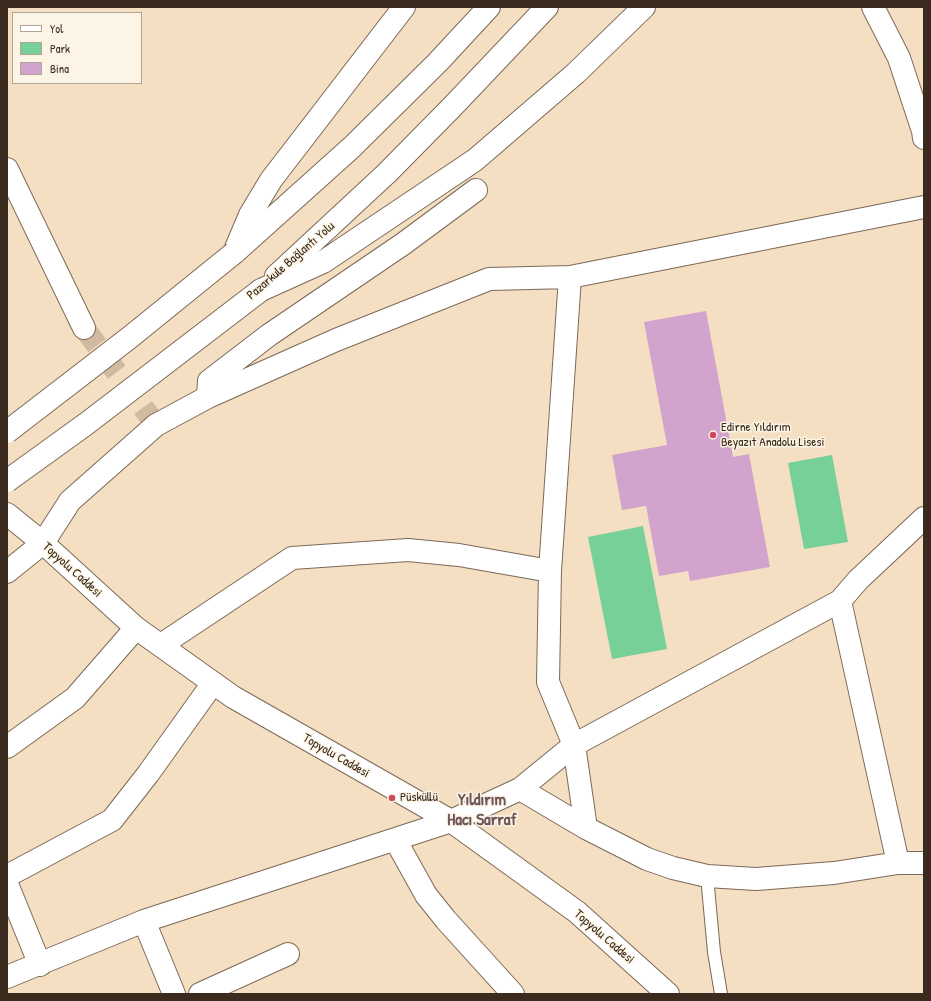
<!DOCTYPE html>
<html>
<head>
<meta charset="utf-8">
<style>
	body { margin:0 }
	#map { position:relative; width:931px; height:1001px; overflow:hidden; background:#f5dfc2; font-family:"Patrick Hand",sans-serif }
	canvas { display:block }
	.frame { position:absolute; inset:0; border:8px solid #3b2a1e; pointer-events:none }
	.legend { position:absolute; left:12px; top:12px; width:130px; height:72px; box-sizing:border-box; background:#fcf5e5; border:1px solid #afa495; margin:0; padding:5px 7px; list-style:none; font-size:12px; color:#3b2a1e }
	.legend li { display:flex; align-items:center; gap:8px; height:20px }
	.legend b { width:20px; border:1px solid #afa495 }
</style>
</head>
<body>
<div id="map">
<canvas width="931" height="1001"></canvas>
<div class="frame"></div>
<ul class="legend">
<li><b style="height:5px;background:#fff"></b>Yol</li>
<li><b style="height:11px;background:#76d097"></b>Park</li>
<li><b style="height:11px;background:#d2a4cd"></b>Bina</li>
</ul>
</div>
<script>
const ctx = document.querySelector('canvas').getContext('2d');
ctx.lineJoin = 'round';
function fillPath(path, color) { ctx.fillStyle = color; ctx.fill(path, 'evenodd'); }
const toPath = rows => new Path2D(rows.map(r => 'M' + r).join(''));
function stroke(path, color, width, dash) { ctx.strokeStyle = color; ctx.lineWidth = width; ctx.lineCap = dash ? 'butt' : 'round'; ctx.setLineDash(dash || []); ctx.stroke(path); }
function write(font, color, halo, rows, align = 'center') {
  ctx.font = font + ' "Patrick Hand",sans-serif'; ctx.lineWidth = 3; ctx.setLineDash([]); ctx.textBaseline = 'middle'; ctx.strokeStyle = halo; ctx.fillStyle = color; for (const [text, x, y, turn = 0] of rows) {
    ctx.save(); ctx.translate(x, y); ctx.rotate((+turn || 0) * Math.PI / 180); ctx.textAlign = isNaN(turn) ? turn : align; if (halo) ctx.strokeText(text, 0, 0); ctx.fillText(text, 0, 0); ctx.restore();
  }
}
const green = toPath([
	[832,455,848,542,804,549,788,463],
	[643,526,667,649,612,659,588,537]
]);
const building = toPath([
	[706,311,733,457,749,454,770,567,690,581,688,571,659,576,646,506,622,510,612,455,667,445,644,322]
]);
const streetTunnel = toPath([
	[84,328,156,425]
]);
const lane = toPath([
	[707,876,714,952,721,994]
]);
const street = toPath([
	[7,169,84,328],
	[570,277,550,571,548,682,574,745,840,601,858,580,924,518],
	[208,397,209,381,269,335,403,244,476,190],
	[7,572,43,543,70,501,156,425,208,397,336,340,489,279,570,277,924,207],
	[840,601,898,863],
	[161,645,292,558,408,550,459,555,550,571],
	[7,747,75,698,136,628],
	[520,789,574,745,586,828],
	[396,841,426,895,446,920,513,994],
	[7,876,112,820,148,774,213,683],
	[7,884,40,965],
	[144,921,174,994],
	[7,977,144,921,451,821,520,789,586,828,647,859,673,868,707,876,756,879,834,873,898,863,924,863],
	[200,994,288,954]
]);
const secondary = toPath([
	[7,514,43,543,136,628,233,697,451,821,577,912,668,994]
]);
const primary = toPath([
	[873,7,899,58,923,131,924,138],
	[236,248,250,215,271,180,404,7],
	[234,253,352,147,438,62,489,7],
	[276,276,387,173,453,106,547,7],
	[261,290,323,262,475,160,576,73,644,7]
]);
const primaryBridge = toPath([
	[7,432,129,338,234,253],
	[7,481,86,424,261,290]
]);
const markers = [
	[713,435,4,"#d1495b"],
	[392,798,4,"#d1495b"]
];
const streetNames = [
	["Pazarkule Bağlantı Yolu",291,261,-41],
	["Topyolu Caddesi",72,570,42],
	["Topyolu Caddesi",336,756,30],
	["Topyolu Caddesi",604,937,41]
];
const poiNames = [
	["Edirne Yıldırım",721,428],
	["Beyazıt Anadolu Lisesi",721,443],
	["Püsküllü",400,798]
];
const districtNames = [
	["Yıldırım",482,800],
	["Hacı Sarraf",482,820]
];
fillPath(green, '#76d097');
fillPath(building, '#d2a4cd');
stroke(streetTunnel, '#d0bba1', 22, [22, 11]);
stroke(lane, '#7c6957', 14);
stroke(street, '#7c6957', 24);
stroke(secondary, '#7c6957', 24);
stroke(primary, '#7c6957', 24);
stroke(lane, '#fff', 12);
stroke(street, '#fff', 22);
stroke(secondary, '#fff', 22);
stroke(primary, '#fff', 22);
stroke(primaryBridge, '#7c6957', 24, []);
stroke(primaryBridge, '#fff', 22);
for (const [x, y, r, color] of markers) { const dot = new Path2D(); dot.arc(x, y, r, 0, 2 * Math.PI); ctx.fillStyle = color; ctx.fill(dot); stroke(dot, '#fcf5e5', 1.5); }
write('13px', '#3b2a1e', '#fcf5e5', streetNames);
write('13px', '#3b2a1e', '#fcf5e5', poiNames, 'left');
write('bold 17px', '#70555b', '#fcf5e5', districtNames);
</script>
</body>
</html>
